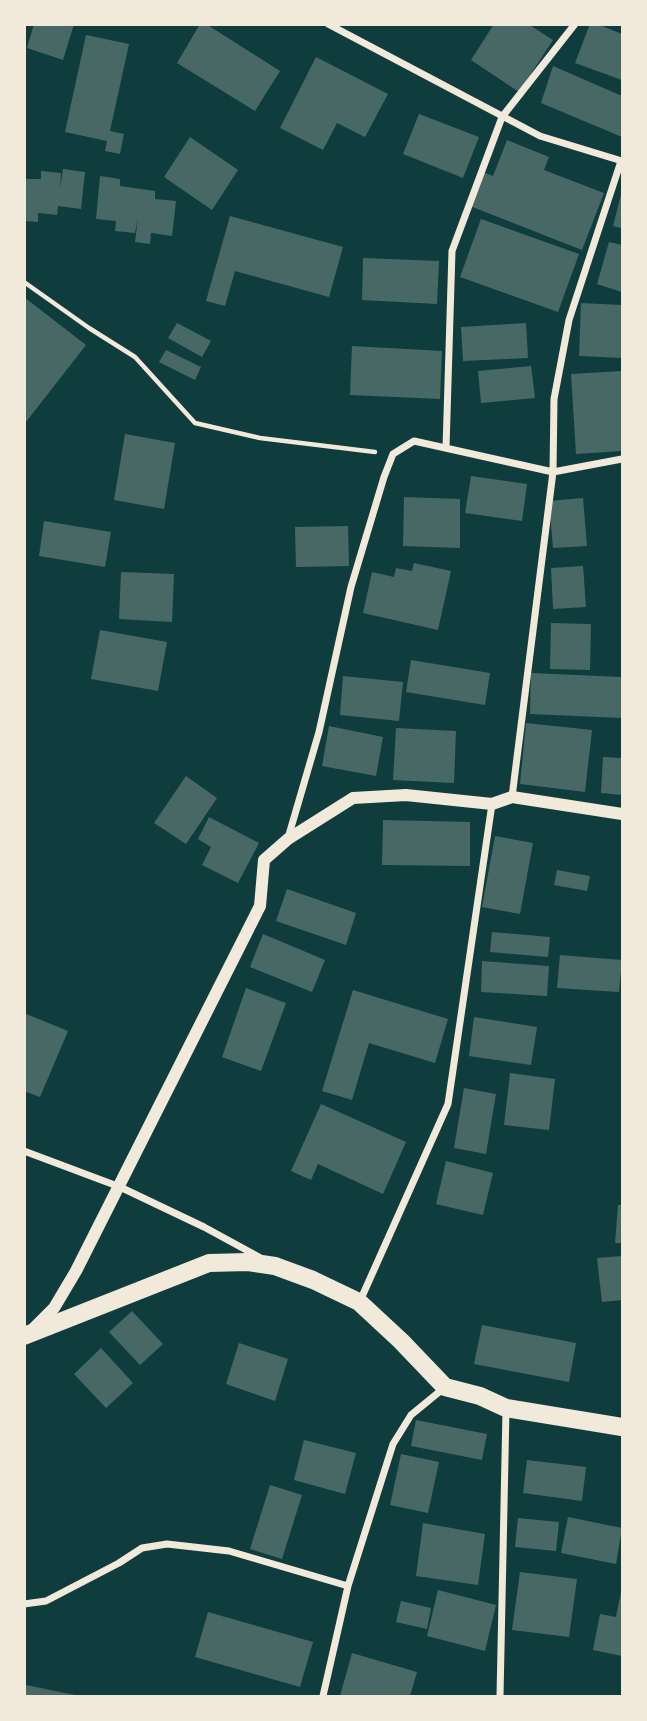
<!DOCTYPE html>
<html>
<head>
<meta charset="utf-8">
<style>
	body { margin:0 }
	#map { position:relative; width:647px; height:1721px; overflow:hidden; background:#0f3d3e; font-family:Mulish,sans-serif }
	canvas { display:block }
	.frame { position:absolute; inset:0; border:26px solid #f1e9da; pointer-events:none }
</style>
</head>
<body>
<div id="map">
<canvas width="647" height="1721"></canvas>
<div class="frame"></div>
</div>
<script>
const ctx = document.querySelector('canvas').getContext('2d');
ctx.lineJoin = 'round';
function fillPath(path, color) { ctx.fillStyle = color; ctx.fill(path, 'evenodd'); }
const toPath = rows => new Path2D(rows.map(r => 'M' + r).join(''));
function stroke(path, color, width, dash) { ctx.strokeStyle = color; ctx.lineWidth = width; ctx.lineCap = dash ? 'butt' : 'round'; ctx.setLineDash(dash || []); ctx.stroke(path); }
const building = toPath([
	[34,24,74,24,63,60,27,48],
	[200,24,206,24,280,71,255,111,177,63],
	[494,24,528,24,553,40,519,92,471,60],
	[590,24,597,24,622,34,622,80,575,63],
	[86,35,129,44,110,131,124,134,120,154,105,151,107,141,65,132],
	[316,57,388,94,365,137,337,123,323,150,280,128],
	[553,66,622,96,622,137,541,103],
	[419,114,479,137,463,178,403,154],
	[190,137,238,170,212,210,164,177],
	[507,140,549,157,544,170,604,193,582,250,470,206,483,172,493,176],
	[63,169,85,172,81,209,58,206,57,215,38,213,38,222,24,221,24,179,41,179,41,171,61,173,60,188],
	[100,176,120,179,120,186,155,191,155,199,176,201,172,236,151,233,150,244,135,242,138,218,135,233,115,231,116,221,96,219],
	[622,191,622,228,613,226],
	[230,216,343,247,329,297,235,271,225,306,206,301],
	[481,219,579,254,558,312,460,277],
	[609,242,622,245,622,292,597,284],
	[363,258,439,261,437,304,362,300],
	[24,297,86,345,26,422,24,421],
	[581,303,622,305,622,358,579,356],
	[177,323,211,341,202,357,168,338],
	[526,323,528,358,463,361,461,327],
	[352,346,442,351,440,399,350,395],
	[166,350,201,367,195,380,159,362],
	[531,366,535,398,481,403,478,371],
	[622,371,622,451,576,454,571,374],
	[125,434,175,443,164,509,114,500],
	[471,476,527,484,522,521,465,513],
	[404,497,460,499,460,548,403,546],
	[583,498,587,546,553,548,549,501],
	[44,521,111,532,105,567,39,556],
	[348,526,349,566,296,567,295,527],
	[414,563,451,571,438,630,363,613,372,572,394,577,396,568,412,571],
	[583,566,586,607,553,609,551,568],
	[121,572,174,574,172,622,119,619],
	[551,623,591,624,590,670,550,669],
	[100,630,167,642,158,691,91,679],
	[411,660,490,673,485,705,406,692],
	[531,673,622,677,622,718,530,714],
	[343,676,403,682,399,721,340,715],
	[526,723,592,730,585,792,520,784],
	[329,726,383,737,376,776,322,766],
	[396,728,456,731,454,783,393,780],
	[603,757,622,758,622,795,601,793],
	[186,776,217,798,186,844,154,823],
	[209,817,259,843,238,883,202,865,211,847,198,839],
	[383,820,470,822,470,866,382,865],
	[495,836,533,843,520,914,482,907],
	[557,870,590,876,587,891,554,885],
	[287,889,356,913,346,945,276,921],
	[492,932,550,937,548,957,490,952],
	[263,934,325,960,312,992,250,967],
	[560,955,622,960,619,992,557,988],
	[482,961,549,966,547,996,481,992],
	[246,988,286,1003,261,1071,222,1057],
	[353,990,448,1019,435,1063,369,1043,352,1100,322,1091],
	[24,1013,68,1031,40,1097,24,1091],
	[474,1017,537,1027,531,1065,469,1056],
	[510,1073,555,1079,549,1130,504,1125],
	[464,1088,496,1094,486,1154,454,1148],
	[321,1104,406,1142,383,1194,318,1164,311,1180,291,1171],
	[446,1161,493,1173,483,1215,436,1204],
	[618,1205,622,1205,622,1243,615,1243],
	[622,1256,622,1300,602,1302,597,1258],
	[132,1311,163,1344,140,1365,109,1332],
	[482,1325,576,1343,569,1382,474,1364],
	[239,1343,288,1359,275,1401,226,1384],
	[101,1348,133,1383,106,1408,74,1374],
	[416,1420,487,1434,482,1460,411,1446],
	[304,1440,356,1453,345,1494,294,1480],
	[401,1454,439,1462,428,1513,390,1505],
	[527,1460,586,1467,582,1501,523,1493],
	[270,1485,302,1495,282,1559,250,1549],
	[568,1517,622,1528,616,1564,561,1553],
	[518,1518,559,1522,556,1551,515,1547],
	[423,1523,485,1534,478,1585,416,1576],
	[520,1572,577,1579,569,1637,512,1630],
	[438,1590,496,1605,485,1651,427,1636],
	[621,1592,622,1592,622,1656,593,1650,600,1614,616,1617],
	[401,1601,431,1608,427,1629,396,1622],
	[208,1612,313,1642,300,1687,195,1657],
	[352,1653,417,1672,410,1696,340,1696],
	[26,1685,75,1695,75,1696,24,1696]
]);
const path = toPath([
	[24,282,89,328,135,357,195,423,260,438,375,452]
]);
const minor = toPath([
	[328,24,540,136,622,161],
	[446,448,452,251,502,117,575,24],
	[512,797,553,472,554,399,569,320,621,161],
	[288,838,319,732,351,587,384,477,393,454,414,441,553,472,622,459],
	[24,1151,120,1187,204,1227,259,1257],
	[360,1301,448,1104,492,804],
	[24,1604,46,1601,119,1563,142,1548,167,1544,229,1551,348,1586],
	[323,1696,348,1586,393,1444,411,1415,444,1388],
	[500,1696,506,1410]
]);
const tertiary = toPath([
	[32,1330,54,1308,76,1271,260,906,264,860,288,839,353,798,406,795,492,804,512,797,622,814]
]);
const primary = toPath([
	[24,1336,209,1263,248,1262,275,1266,313,1280,359,1302,401,1341,445,1387,480,1396,506,1408,622,1427]
]);
fillPath(building, '#486865');
stroke(path, '#f1e9da', 4.5);
stroke(minor, '#f1e9da', 7);
stroke(tertiary, '#f1e9da', 12);
stroke(primary, '#f1e9da', 18);
</script>
</body>
</html>
